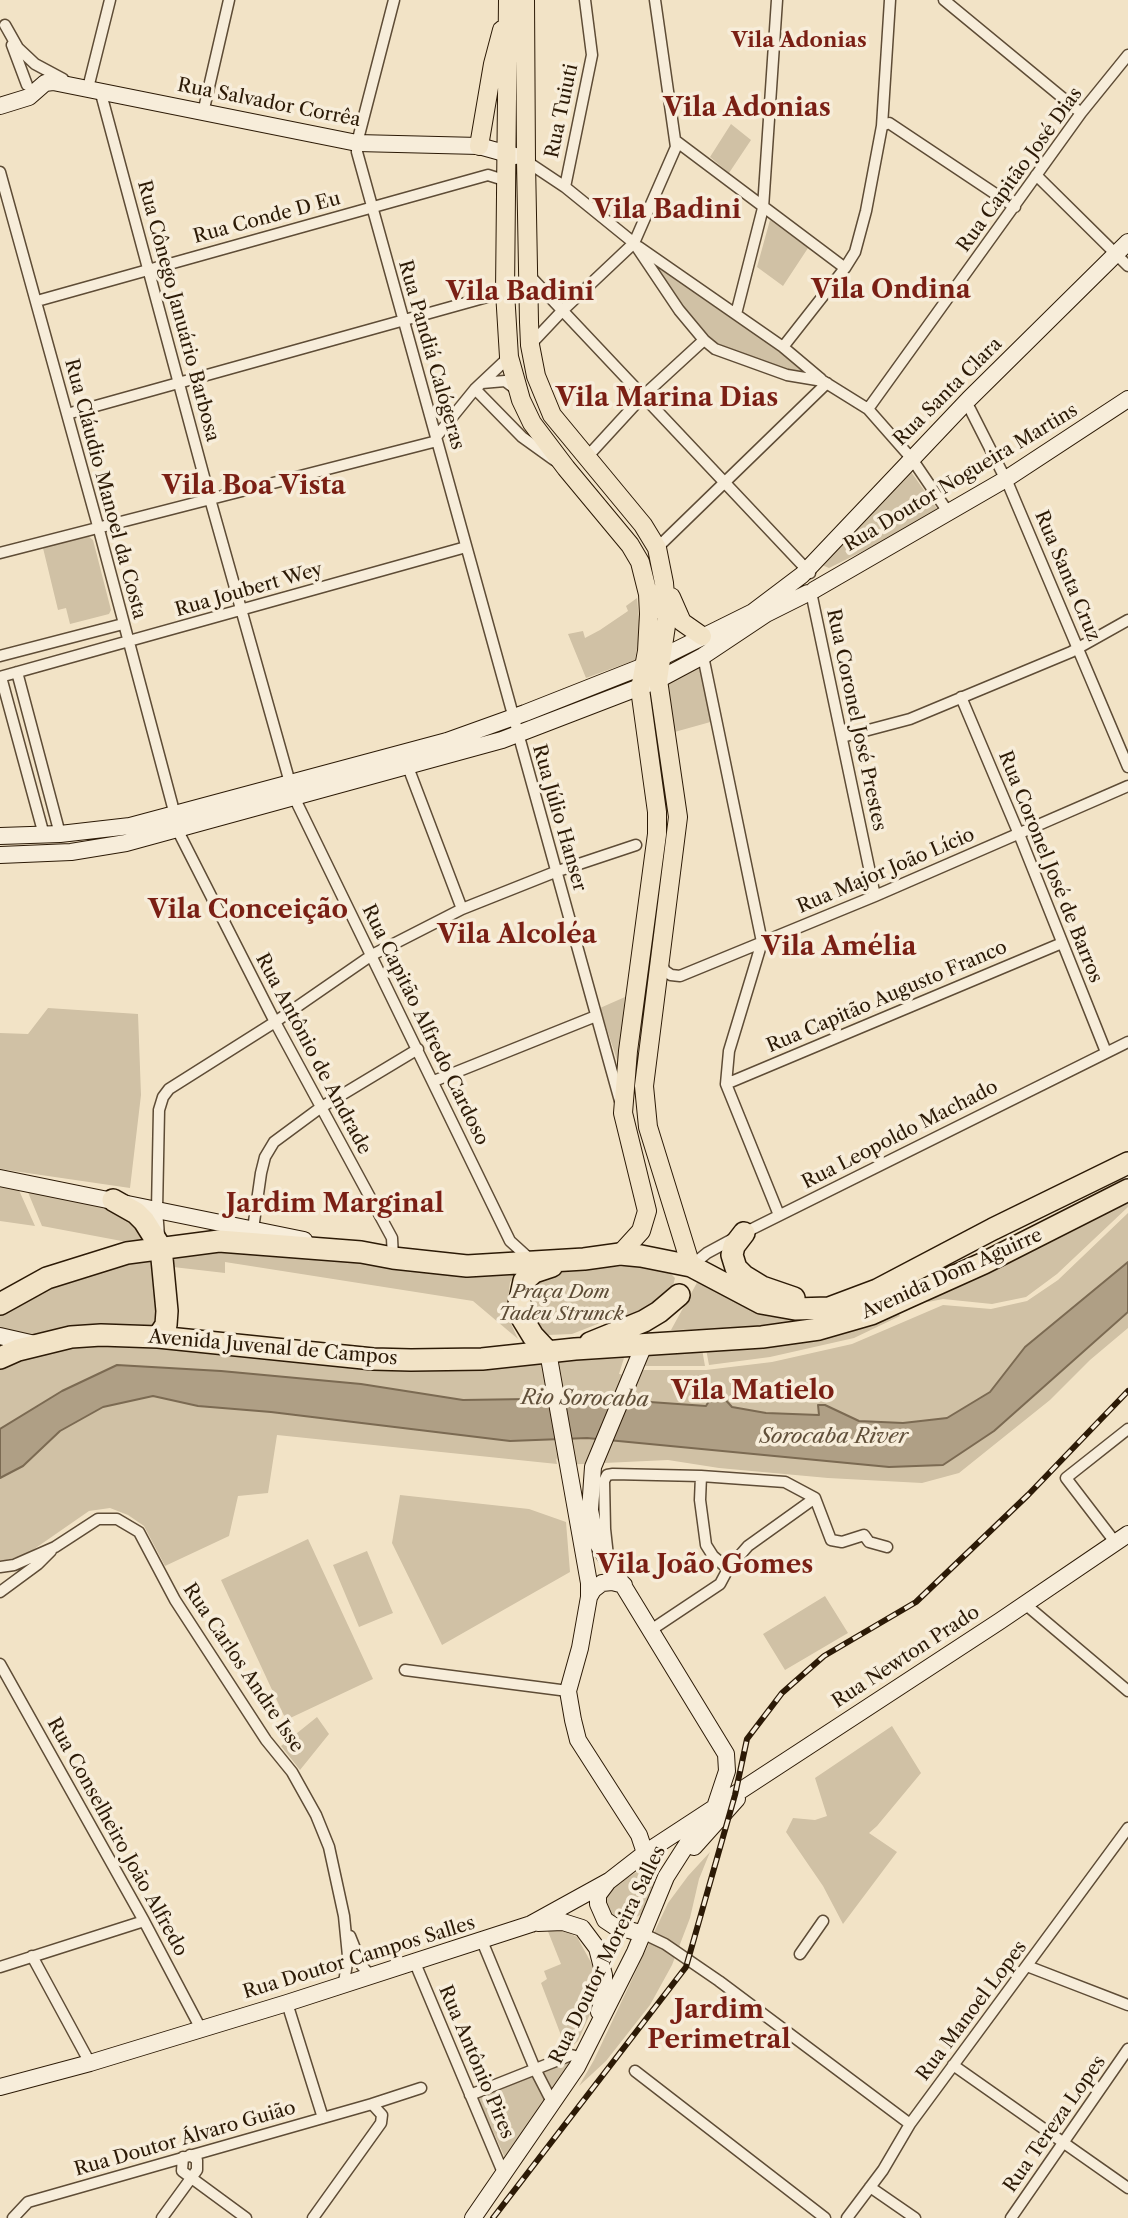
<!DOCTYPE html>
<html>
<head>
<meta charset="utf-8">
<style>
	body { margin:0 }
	canvas { display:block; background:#f2e3c6 }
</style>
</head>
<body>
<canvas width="1128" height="2218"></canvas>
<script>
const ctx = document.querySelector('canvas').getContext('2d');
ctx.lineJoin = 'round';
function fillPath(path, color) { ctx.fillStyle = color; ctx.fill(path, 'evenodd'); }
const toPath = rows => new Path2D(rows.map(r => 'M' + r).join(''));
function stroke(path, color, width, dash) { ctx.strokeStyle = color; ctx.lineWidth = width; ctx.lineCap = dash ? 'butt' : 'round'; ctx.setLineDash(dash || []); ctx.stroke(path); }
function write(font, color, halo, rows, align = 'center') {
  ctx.font = font + ' "Libre Caslon Text",serif'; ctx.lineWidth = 7; ctx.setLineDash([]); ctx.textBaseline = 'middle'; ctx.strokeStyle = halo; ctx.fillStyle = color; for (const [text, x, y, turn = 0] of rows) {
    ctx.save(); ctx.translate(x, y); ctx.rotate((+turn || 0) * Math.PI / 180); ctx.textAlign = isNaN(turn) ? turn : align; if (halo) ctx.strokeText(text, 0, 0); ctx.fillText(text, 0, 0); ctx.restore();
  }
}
const green = toPath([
	[731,124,751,140,729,173,710,157],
	[770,220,808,248,783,286,757,267],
	[653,263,734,317,806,370,801,374,717,347,680,306],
	[909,469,940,513,829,568,822,565],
	[88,536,93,540,111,610,109,614,70,624,66,608,58,610,43,548],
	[637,598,640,631,635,660,586,678,568,634,583,631,585,638,600,630,628,611,626,606],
	[699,666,702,668,714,721,671,733,667,679],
	[625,997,618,1063,600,1008],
	[48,1008,138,1014,141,1095,130,1188,0,1169,0,1033,28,1034],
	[0,1185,18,1188,35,1226,0,1221],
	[27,1190,108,1205,140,1226,145,1240,127,1242,42,1226],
	[1128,1202,1128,1207,1057,1274,1026,1297,992,1304,943,1299,928,1302,927,1300,955,1284],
	[1128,1213,1128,1328,1090,1360,1050,1400,959,1473,922,1483,828,1478,719,1468,668,1460,561,1465,556,1458,557,1464,277,1435,268,1493,238,1496,229,1536,165,1566,144,1526,128,1515,110,1508,89,1511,27,1554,0,1562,0,1363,89,1343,555,1361,624,1358,619,1374,638,1377,641,1370,706,1370,772,1362,852,1344,943,1305,991,1309,1027,1301,1058,1280],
	[180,1250,282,1252,467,1275,519,1271,510,1282,507,1308,511,1324,518,1339,473,1301,225,1262,225,1273,173,1267,175,1253],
	[129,1260,154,1260,162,1315,152,1329,38,1338,0,1329,0,1314,66,1279],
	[652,1265,667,1270,675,1278,671,1294,644,1316,600,1323,572,1334,548,1335,536,1328,528,1314,531,1288,540,1278,555,1273,595,1268],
	[699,1279,730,1300,771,1317,853,1314,768,1328,671,1330],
	[899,1314,900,1316,854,1338,770,1357,709,1365,706,1349,836,1336],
	[702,1349,705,1366,640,1366,645,1355],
	[400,1495,529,1509,566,1522,570,1572,442,1645,392,1543],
	[308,1539,373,1679,286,1720,221,1580],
	[367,1551,393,1613,359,1627,333,1565],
	[825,1596,848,1633,785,1670,763,1634],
	[317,1717,329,1734,300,1770,281,1746],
	[892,1726,921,1773,877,1826,869,1833,897,1852,843,1924,823,1886,786,1832,793,1818,815,1820,827,1816,815,1778],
	[710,1852,699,1879,690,1918,672,1965,650,2005,606,2061,579,2086,594,2060,668,1903,688,1876],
	[664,1856,642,1914,625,1923,613,1916,608,1911,605,1898,611,1887],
	[547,1929,563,1930,577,1937,593,1966,595,1985,594,2005,578,2041,567,2051,541,1983,547,1979,544,1971,561,1964],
	[570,2060,573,2061,506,2160,478,2098]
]);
const water = toPath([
	[1128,1262,1128,1312,994,1431,943,1465,889,1467,587,1438,510,1441,271,1412,198,1406,153,1396,103,1407,60,1431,23,1466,0,1478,0,1429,62,1391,117,1365,221,1371,361,1384,463,1400,594,1398,706,1406,712,1396,722,1396,732,1407,766,1413,819,1415,818,1405,825,1405,859,1421,903,1423,947,1418,990,1392,1025,1347,1128,1262]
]);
const street = toPath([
	[394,0,357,143,357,152,620,1101],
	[944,0,1081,113],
	[5,25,18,48,35,64,63,79],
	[12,45,27,85],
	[88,88,110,0],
	[100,90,210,499,294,797,510,1241,532,1261],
	[203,113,229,0],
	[882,126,889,123,1015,207],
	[676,141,845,268],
	[526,161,565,187,634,243,679,310,704,340,715,349,787,375,823,381,868,409,912,459,948,512],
	[0,172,98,526,175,815],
	[1036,175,1128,266],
	[565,187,592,55,585,0],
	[639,247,783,347,821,379],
	[528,274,810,573],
	[37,301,488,175,507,181],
	[736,314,763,208,777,0],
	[530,345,563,310,634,243,676,147,655,0],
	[783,347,845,268,855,252,866,211,882,126,890,0],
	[482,383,505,381,517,390],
	[475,389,522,437,554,460],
	[964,404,970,409,1009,486,1128,767],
	[868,409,1081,113,1128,55],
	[67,414,505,292],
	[436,437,475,389,509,357],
	[587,457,643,396,704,340],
	[657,548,827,383],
	[0,553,437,441],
	[811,592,875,896],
	[0,656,123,624],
	[703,656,762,942,729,1051,726,1084,779,1215],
	[17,672,60,834],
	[0,677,466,547],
	[1,677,44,835],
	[961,697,1021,839,1106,1052],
	[842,737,910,719,1071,652,1128,620],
	[408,767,462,909],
	[177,829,275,1022,392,1238,393,1258],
	[661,963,665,971,671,975,680,976,875,896,1128,786],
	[434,1081,596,1016],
	[726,1084,1062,943],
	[253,1229,261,1173,265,1157,274,1142,320,1108,418,1049],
	[159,1236,157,1210,159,1110,163,1097,169,1089,275,1022,372,955,462,909,555,872,636,845],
	[691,1266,707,1253,744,1233,1128,1042],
	[701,1476,700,1500,706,1545,713,1556,728,1569],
	[815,1498,831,1540,842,1542,864,1535,869,1542,887,1547],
	[1115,1542,1066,1478,1128,1429],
	[608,1556,605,1529,604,1481,607,1475,613,1474,701,1476,785,1482,815,1498],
	[0,1567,14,1565,55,1547,98,1519,117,1519,139,1532,175,1600,266,1740,292,1772,316,1815,329,1847,344,1916,348,1956,344,1983],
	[0,1592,38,1564,51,1551],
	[1025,1604,1128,1691],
	[651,1630,720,1584,728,1569,748,1546,815,1498],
	[0,1664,144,1921,201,2029],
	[405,1670,568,1691],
	[644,1934,665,1944,719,1981,910,2124],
	[350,1936,362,1966,371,1976],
	[482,1941,535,2069,553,2104],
	[800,1954,823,1921],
	[32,1956,90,2063],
	[415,1963,504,2175],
	[1027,1966,1128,2005],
	[0,1967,144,1921],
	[287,2003,323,2118],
	[953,2065,1128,2188],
	[635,2071,825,2218],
	[470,2095,571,2055,575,2056,578,2059,577,2067],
	[372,2104,421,2088],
	[183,2157,182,2171,246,2218],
	[870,2187,915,2218],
	[13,2218,28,2202,372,2104,382,2115,381,2123,313,2218],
	[162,2218,197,2170,197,2160,190,2155],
	[847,2218,883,2170,910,2124,1128,1828],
	[1011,2218,1128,2049]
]);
const secondary = toPath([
	[0,106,29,97,45,83,53,82,357,143,479,146,515,156],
	[814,590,1006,479,1128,399],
	[0,836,60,834,130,826,447,741,525,713,644,666,753,612,802,575,969,399,1128,242],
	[0,855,71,852,126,843,502,740,658,680,703,656,766,614,808,593],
	[0,1178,304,1240],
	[0,1336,35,1344],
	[644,1345,593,1467,590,1510,596,1541,726,1754,727,1771,715,1807],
	[548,1352,589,1583,589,1597,580,1648,568,1691,573,1720,578,1740,639,1835,645,1853],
	[589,1597,593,1590,602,1583,612,1582,624,1585],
	[694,1847,737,1799],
	[607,1883,598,1895,598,1904,605,1920,614,1926,644,1934],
	[538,1923,563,1922,582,1928,597,1948,604,1975,604,1997,599,2012],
	[0,2087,90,2063,287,2003,531,1924,609,1881,645,1853,1000,1621,1128,1534],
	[473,2218,577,2067,635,1952,666,1877,703,1819]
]);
const primary = toPath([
	[508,0,505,292,509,357,521,400,532,423,566,468,630,545,640,562,648,594,649,614,647,651,640,689,657,812,657,834,628,1051,623,1113,647,1211,641,1231,620,1254],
	[525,0,526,161,529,322,530,345,536,376,552,415,643,525,657,548,664,583,667,619,658,680,678,817,644,1086,648,1127,691,1266],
	[479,146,493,64,502,30],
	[671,597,682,622,702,636]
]);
const highway = toPath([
	[113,1200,136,1213,144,1221,161,1248,167,1311,166,1325,158,1337],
	[744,1233,734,1246,732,1255,736,1268,744,1276,762,1287,794,1298],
	[0,1304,47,1278,127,1253,219,1241,361,1252,393,1258,467,1266,584,1259,620,1254,641,1256,691,1266,761,1303,795,1309,829,1308,877,1290,993,1229,1128,1163],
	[590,1343,644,1321,659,1312,679,1295],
	[548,1352,533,1336,522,1318,519,1304,524,1281,534,1272,552,1266],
	[0,1358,18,1350,71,1337,101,1335,158,1337,373,1359,411,1360,482,1359,575,1349,762,1337,819,1329,871,1314,906,1298,984,1263,1128,1190]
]);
const rail = toPath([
	[493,2218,686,1967,735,1795,747,1739,782,1693,824,1656,916,1602,1028,1495,1128,1391]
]);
const streetNames = [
	["Rua Salvador Corrêa",269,103,11],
	["Rua Tuiuti",562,111,-78],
	["Rua Capitão José Dias",1020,170,-54],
	["Rua Conde D Eu",267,218,-15],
	["Rua Cônego Januário Barbosa",178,311,75],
	["Rua Pandiá Calógeras",431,355,74],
	["Rua Santa Clara",948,392,-45],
	["Rua Doutor Nogueira Martins",961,478,-31],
	["Rua Cláudio Manoel da Costa",105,489,75],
	["Rua Santa Cruz",1067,576,67],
	["Rua Joubert Wey",249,590,-16],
	["Rua Coronel José Prestes",856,720,78],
	["Rua Júlio Hanser",559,818,74],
	["Rua Coronel José de Barros",1050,867,68],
	["Rua Major João Lício",886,871,-23],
	["Rua Capitão Augusto Franco",887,997,-23],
	["Rua Capitão Alfredo Cardoso",425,1025,64],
	["Rua Antônio de Andrade",313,1054,62],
	["Rua Leopoldo Machado",900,1135,-27],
	["Avenida Dom Aguirre",952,1274,-24],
	["Avenida Juvenal de Campos",273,1348,5],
	["Rua Newton Prado",906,1657,-33],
	["Rua Carlos Andre Isse",243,1668,56],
	["Rua Conselheiro João Alfredo",117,1837,61],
	["Rua Doutor Moreira Salles",608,1955,-64],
	["Rua Doutor Campos Salles",359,1958,-17],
	["Rua Manoel Lopes",972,2011,-53],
	["Rua Antônio Pires",476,2062,67],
	["Rua Tereza Lopes",1055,2124,-55],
	["Rua Doutor Álvaro Guião",185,2139,-16]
];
const parkNames = [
	["Praça Dom",561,1293],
	["Tadeu Strunck",561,1315]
];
const neighbourhoodNames = [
	["Vila Adonias",799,41]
];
const waterNames = [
	["Rio Sorocaba",585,1399,1],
	["Sorocaba River",834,1437]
];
const districtNames = [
	["Vila Adonias",747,108],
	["Vila Badini",667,210],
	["Vila Ondina",891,290],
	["Vila Badini",520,292],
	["Vila Marina Dias",667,398],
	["Vila Boa Vista",254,486],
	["Vila Conceição",248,910],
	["Vila Alcoléa",517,935],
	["Vila Amélia",839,947],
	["Jardim Marginal",335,1204],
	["Vila Matielo",753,1391],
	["Vila João Gomes",705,1565],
	["Jardim",719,2010],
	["Perimetral",719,2040]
];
fillPath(green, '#d0c1a5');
fillPath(water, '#af9f85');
stroke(water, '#7b6a52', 2);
stroke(street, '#5e4c36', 13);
stroke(secondary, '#2c1a06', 18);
stroke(primary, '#2c1a06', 20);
stroke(highway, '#2c1a06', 24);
stroke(street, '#f7edda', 10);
stroke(secondary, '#f7edda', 16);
stroke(primary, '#f2e3c6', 18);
stroke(highway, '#f2e3c6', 21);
stroke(rail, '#2c1a06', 6);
stroke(rail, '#f7edda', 3.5, [10]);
write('19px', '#2c1a06', '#f7edda', streetNames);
write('italic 19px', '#5d4c36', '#f7edda', parkNames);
write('bold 21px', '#7a1f14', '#f7edda', neighbourhoodNames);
write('italic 21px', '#604f39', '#f7edda', waterNames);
write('bold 26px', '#7a1f14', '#f7edda', districtNames);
</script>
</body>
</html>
